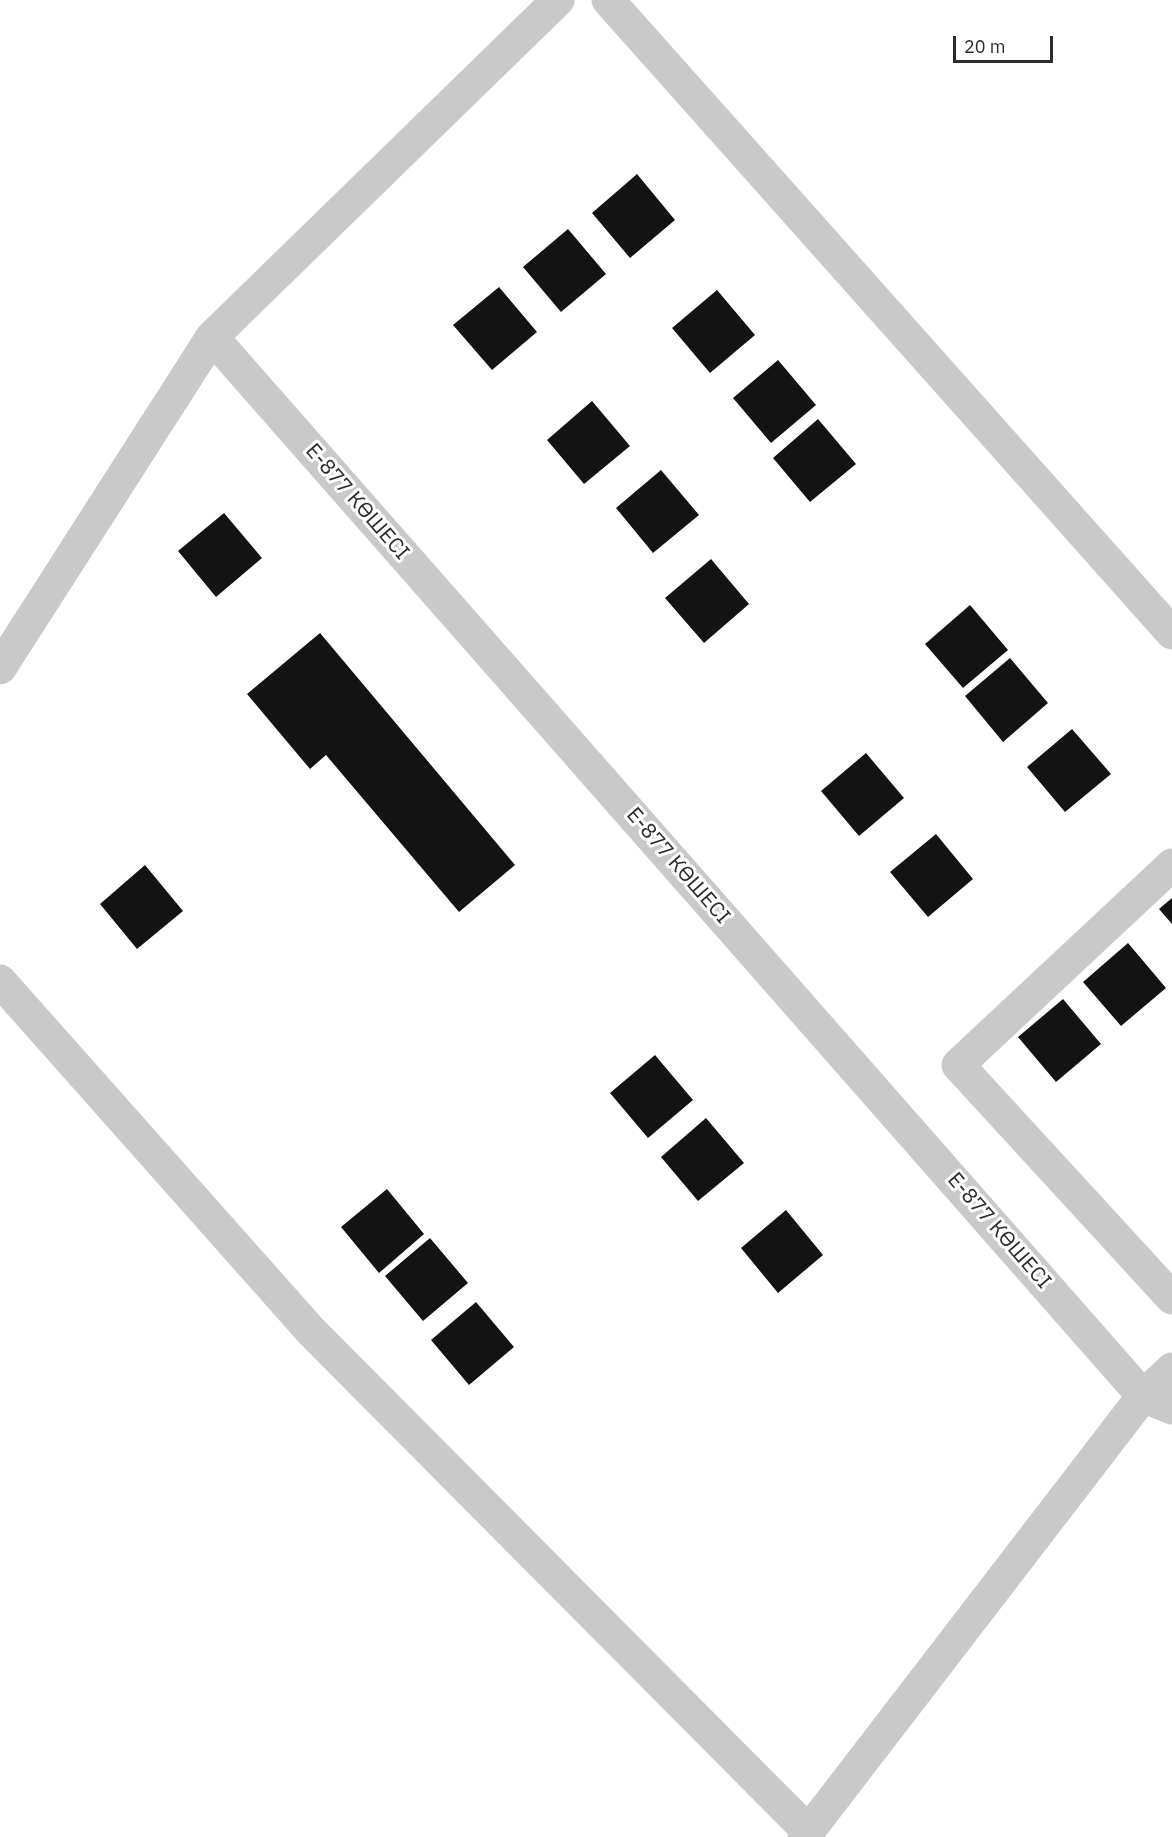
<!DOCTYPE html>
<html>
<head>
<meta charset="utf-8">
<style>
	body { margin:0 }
	#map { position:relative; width:1172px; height:1837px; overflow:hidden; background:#fff; font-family:"IBM Plex Sans",sans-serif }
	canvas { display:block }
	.scale { position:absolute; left:953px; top:36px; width:100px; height:27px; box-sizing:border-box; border:3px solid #2c2c2c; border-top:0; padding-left:8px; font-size:18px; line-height:21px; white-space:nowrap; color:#2c2c2c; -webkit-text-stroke:4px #fff; paint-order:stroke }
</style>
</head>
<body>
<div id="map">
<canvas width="1172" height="1837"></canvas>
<div class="scale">20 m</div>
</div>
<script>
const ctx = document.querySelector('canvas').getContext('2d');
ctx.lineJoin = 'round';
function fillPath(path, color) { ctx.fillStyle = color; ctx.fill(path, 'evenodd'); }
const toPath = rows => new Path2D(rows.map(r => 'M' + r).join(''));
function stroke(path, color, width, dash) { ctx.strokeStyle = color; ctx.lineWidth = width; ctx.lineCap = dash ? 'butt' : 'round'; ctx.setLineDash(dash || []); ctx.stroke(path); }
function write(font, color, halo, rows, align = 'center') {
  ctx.font = font + ' "IBM Plex Sans",sans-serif'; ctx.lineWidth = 6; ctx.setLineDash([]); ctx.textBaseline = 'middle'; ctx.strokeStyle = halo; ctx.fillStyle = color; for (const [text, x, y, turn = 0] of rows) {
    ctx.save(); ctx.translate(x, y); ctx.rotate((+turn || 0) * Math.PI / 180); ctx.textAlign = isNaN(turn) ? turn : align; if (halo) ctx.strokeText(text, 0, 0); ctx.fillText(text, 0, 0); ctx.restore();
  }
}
const building = toPath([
	[637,174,675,220,630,258,592,213],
	[568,229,606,274,561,312,523,267],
	[499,287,537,332,492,370,453,325],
	[717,290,755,335,710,373,672,328],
	[778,360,816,405,771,443,733,398],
	[592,401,630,446,584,484,547,440],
	[818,419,856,464,810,502,773,458],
	[661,470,699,515,653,553,616,508],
	[224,513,262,558,216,597,178,551],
	[711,559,749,604,704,643,665,598],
	[970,605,1008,650,963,688,925,644],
	[320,633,515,865,459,912,326,755,310,769,247,694],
	[1010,658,1048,703,1003,742,965,696],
	[1072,729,1111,774,1065,812,1027,767],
	[866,753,904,798,859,836,821,791],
	[936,834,973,879,928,917,890,872],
	[145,865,183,911,137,949,100,904],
	[1172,898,1172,924,1159,909],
	[1128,943,1166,988,1121,1026,1083,982],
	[1063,999,1101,1044,1056,1082,1018,1037],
	[655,1055,693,1100,648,1138,610,1093],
	[706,1118,744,1163,698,1201,661,1157],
	[387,1189,424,1234,379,1273,341,1227],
	[786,1210,823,1255,778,1293,741,1248],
	[430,1238,468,1283,423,1321,385,1276],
	[476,1302,514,1347,469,1385,431,1340]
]);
const minor = toPath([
	[608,0,1172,633],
	[212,337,1143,1396,1172,1408],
	[0,668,212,337,558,0],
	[1172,865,958,1065,1172,1298],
	[0,981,311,1331,808,1831],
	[804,1837,1143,1396,1172,1369]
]);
const streetNames = [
	["Е-877 КӨШЕСІ",357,502,49],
	["Е-877 КӨШЕСІ",678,866,49],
	["Е-877 КӨШЕСІ",999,1231,49]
];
fillPath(building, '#131313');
stroke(minor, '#c9c9c9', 33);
write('21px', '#2c2c2c', '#fff', streetNames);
</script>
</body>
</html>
